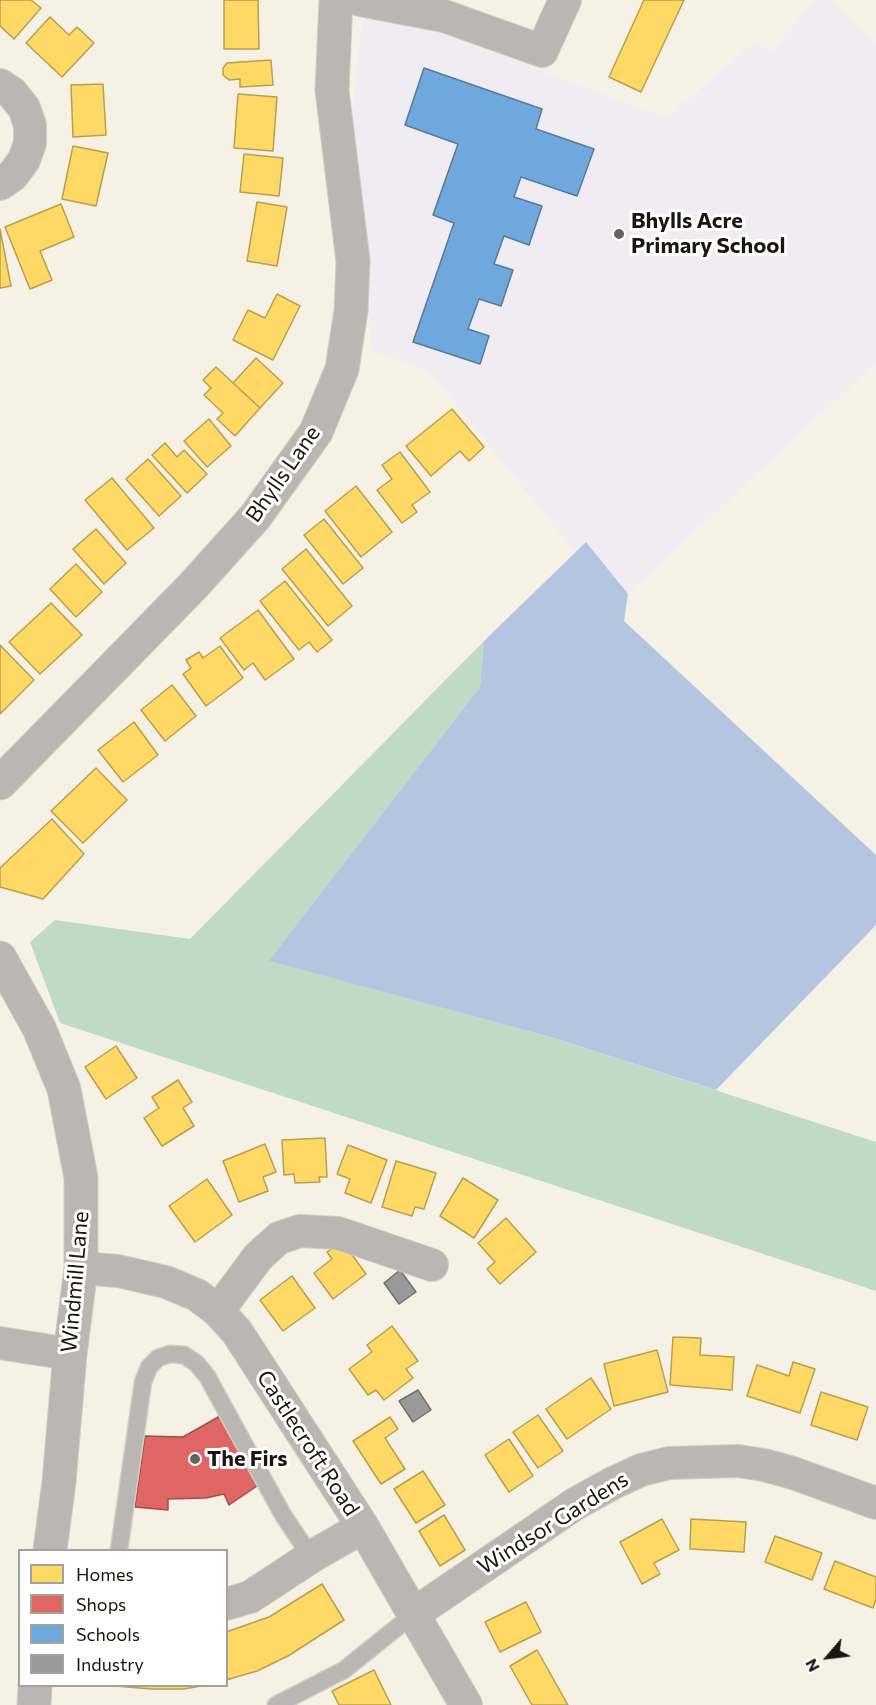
<!DOCTYPE html>
<html>
<head>
<meta charset="utf-8">
<style>
	body { margin:0 }
	#map { position:relative; width:876px; height:1705px; overflow:hidden; background:#f5f2e5; font-family:Commissioner,sans-serif }
	canvas { display:block }
	.legend { position:absolute; left:18px; top:1549px; width:210px; height:138px; box-sizing:border-box; background:#fff; border:2px solid #a3a29f; margin:0; padding:8px 10px; list-style:none; font-size:18px; color:#19170f }
	.legend li { display:flex; align-items:center; gap:12px; height:30px }
	.legend b { width:30px; border:2px solid #a3a29f }
	.north { position:absolute; left:798px; top:1627px; width:60px; height:60px; -webkit-text-stroke:4px #fff; paint-order:stroke; rotate:242deg; font-size:16px; font-weight:700; line-height:24px; text-align:center; color:#19170f }
	.north::after { content:''; display:block; margin:auto; width:21px; height:27px; background:#19170f; clip-path:polygon(50% 0,100% 100%,50% 72%,0 100%) }
</style>
</head>
<body>
<div id="map">
<canvas width="876" height="1705"></canvas>
<ul class="legend">
<li><b style="height:16px;background:#ffd966"></b>Homes</li>
<li><b style="height:16px;background:#e06666"></b>Shops</li>
<li><b style="height:16px;background:#6fa8dc"></b>Schools</li>
<li><b style="height:16px;background:#999"></b>Industry</li>
</ul>
<div class="north">N</div>
</div>
<script>
const ctx = document.querySelector('canvas').getContext('2d');
ctx.lineJoin = 'round';
function fillPath(path, color) { ctx.fillStyle = color; ctx.fill(path, 'evenodd'); }
const toPath = rows => new Path2D(rows.map(r => 'M' + r).join(''));
function stroke(path, color, width, dash) { ctx.strokeStyle = color; ctx.lineWidth = width; ctx.lineCap = dash ? 'butt' : 'round'; ctx.setLineDash(dash || []); ctx.stroke(path); }
function write(font, color, halo, rows, align = 'center') {
  ctx.font = font + ' Commissioner,sans-serif'; ctx.lineWidth = 6; ctx.setLineDash([]); ctx.textBaseline = 'middle'; ctx.strokeStyle = halo; ctx.fillStyle = color; for (const [text, x, y, turn = 0] of rows) {
    ctx.save(); ctx.translate(x, y); ctx.rotate((+turn || 0) * Math.PI / 180); ctx.textAlign = isNaN(turn) ? turn : align; if (halo) ctx.strokeText(text, 0, 0); ctx.fillText(text, 0, 0); ctx.restore();
  }
}
const education = toPath([
	[815,0,832,0,876,44,876,363,628,594,587,542,576,553,429,371,371,350,352,111,362,21,384,12,667,118,754,42,772,51]
]);
const forest = toPath([
	[484,641,480,687,270,961,554,1038,876,1142,876,1291,60,1023,30,942,55,920,190,939]
]);
const water = toPath([
	[586,542,628,594,624,621,876,855,876,925,716,1090,554,1038,269,961,480,687,484,641]
]);
const homes = toPath([
	[0,0,31,0,41,8,14,39,0,26,0,0],
	[224,0,258,0,259,49,224,49,224,0],
	[644,0,684,0,641,92,609,77,644,0],
	[50,17,69,35,77,27,94,43,62,77,26,43,50,17],
	[271,60,273,85,240,87,240,79,229,80,223,75,223,68,227,63,271,60],
	[103,84,106,135,73,137,71,85,103,84],
	[238,94,277,97,273,151,234,148,238,94],
	[73,146,108,153,96,206,62,199,73,146],
	[244,154,283,158,279,196,240,192,244,154],
	[257,202,287,207,277,266,247,261,257,202],
	[61,204,74,237,40,251,52,280,30,289,5,227,61,204],
	[0,229,11,286,0,288,0,229],
	[277,294,300,306,273,360,233,340,248,310,265,318,277,294],
	[256,358,283,383,260,408,233,383,256,358],
	[216,367,260,408,235,436,217,419,223,413,204,395,211,388,203,380,216,367],
	[452,409,484,447,469,461,460,451,431,476,406,446,452,409],
	[209,419,231,446,207,467,184,441,209,419],
	[165,443,177,457,184,450,207,474,187,493,152,455,165,443],
	[400,452,430,492,412,505,417,512,402,523,377,490,392,479,382,465,400,452],
	[148,459,181,496,159,516,126,479,148,459],
	[112,478,154,528,127,550,85,500,112,478],
	[356,486,392,532,361,557,325,511,356,486],
	[324,519,363,568,343,584,304,535,324,519],
	[96,529,126,563,104,584,73,549,96,529],
	[306,549,352,606,328,626,282,569,306,549],
	[76,564,102,592,76,617,50,589,76,564],
	[285,581,332,640,317,652,309,642,299,650,260,601,285,581],
	[51,603,82,635,40,674,9,642,51,603],
	[258,610,294,659,265,680,253,663,244,670,220,638,258,610],
	[0,645,34,680,0,714,0,645],
	[220,646,243,678,206,706,183,674,191,668,186,660,199,652,203,658,220,646],
	[172,685,196,716,165,741,141,710,172,685],
	[134,722,158,755,123,782,98,750,134,722],
	[96,768,127,800,83,843,51,811,96,768],
	[52,819,84,854,43,899,0,887,0,868,52,819],
	[116,1046,137,1078,106,1099,85,1067,116,1046],
	[178,1080,192,1102,183,1108,194,1126,162,1146,144,1118,159,1108,152,1097,178,1080],
	[325,1138,327,1177,319,1177,320,1182,295,1183,294,1174,284,1175,282,1140,325,1138],
	[265,1144,276,1172,263,1177,268,1191,239,1202,223,1161,265,1144],
	[348,1145,387,1160,371,1203,345,1193,350,1179,337,1174,348,1145],
	[396,1161,436,1173,424,1209,415,1207,412,1216,382,1207,396,1161],
	[463,1178,498,1200,474,1238,440,1216,463,1178],
	[207,1179,232,1215,195,1242,169,1206,207,1179],
	[506,1218,536,1252,500,1284,487,1269,495,1262,478,1243,506,1218],
	[342,1241,366,1274,333,1299,314,1273,332,1259,327,1252,342,1241],
	[292,1276,315,1308,283,1331,260,1300,292,1276],
	[392,1326,418,1361,406,1369,413,1378,384,1400,376,1390,368,1395,349,1369,372,1352,367,1345,392,1326],
	[673,1337,701,1338,700,1355,734,1357,732,1390,670,1385,673,1337],
	[657,1350,668,1392,614,1406,604,1364,657,1350],
	[793,1362,815,1369,800,1413,747,1396,757,1365,789,1376,793,1362],
	[591,1378,611,1409,567,1439,546,1409,591,1378],
	[821,1392,868,1407,857,1440,811,1425,821,1392],
	[538,1415,563,1451,538,1468,513,1432,538,1415],
	[390,1417,398,1429,385,1438,405,1469,381,1484,353,1441,390,1417],
	[509,1439,533,1476,509,1492,485,1455,509,1439],
	[423,1471,445,1505,416,1523,394,1489,423,1471],
	[444,1515,465,1550,440,1566,419,1531,444,1515],
	[662,1519,679,1550,654,1563,660,1574,642,1584,620,1542,662,1519],
	[691,1519,746,1522,744,1552,690,1549,691,1519],
	[775,1536,822,1553,812,1580,765,1562,775,1536],
	[835,1561,876,1577,876,1599,873,1608,824,1589,835,1561],
	[322,1584,344,1620,288,1656,257,1671,226,1680,226,1632,269,1617,322,1584],
	[526,1602,541,1632,500,1652,485,1622,526,1602],
	[537,1650,568,1705,532,1705,510,1666,537,1650],
	[374,1670,391,1705,339,1705,332,1691,374,1670],
	[115,1686,201,1686,184,1689,152,1689,115,1686]
]);
const shops = toPath([
	[220,1416,263,1482,229,1505,224,1494,206,1498,168,1499,168,1510,135,1507,145,1436,183,1437,220,1416]
]);
const schools = toPath([
	[424,68,542,109,536,129,594,149,577,196,521,177,514,197,542,206,529,245,504,236,494,264,513,270,501,306,479,299,468,329,489,336,480,364,413,342,454,223,433,215,458,144,405,125,424,68]
]);
const industry = toPath([
	[400,1270,416,1292,399,1304,384,1283,400,1270],
	[418,1390,431,1410,413,1422,399,1401,418,1390]
]);
const service = toPath([
	[119,1550,143,1382,149,1367,158,1358,170,1354,184,1355,196,1363,207,1376,283,1515,311,1557],
	[276,1705,344,1670,415,1613]
]);
const minor = toPath([
	[360,0,444,16,542,51,565,0],
	[0,85,12,93,24,108,30,125,30,143,24,160,13,175,0,184],
	[81,1268,118,1271,166,1282,197,1295,218,1311,237,1332,363,1527,466,1705],
	[218,1311,258,1257,279,1238,300,1231,338,1233,432,1265],
	[0,1343,70,1354],
	[226,1604,250,1597,311,1557,363,1527],
	[415,1613,575,1504,613,1483,641,1470,669,1463,738,1461,764,1465,793,1473,876,1503]
]);
const tertiary = toPath([
	[0,783,192,587,255,517,316,432,342,369,351,311,353,261,332,90,336,0],
	[0,958,39,1028,64,1089,81,1178,81,1268,70,1354,59,1482,50,1550],
	[34,1705,35,1686]
]);
const markers = [
	[619,234,6,"#66645a"],
	[195,1459,6,"#66645a"]
];
const poiNames = [
	["Bhylls Acre",631,221],
	["Primary School",631,246],
	["The Firs",207,1459]
];
const streetNames = [
	["Bhylls Lane",283,474,-55],
	["Windmill Lane",75,1282,-85],
	["Castlecroft Road",308,1443,57],
	["Windsor Gardens",553,1523,-32]
];
fillPath(education, '#f1ebf2');
fillPath(forest, '#bfdbc6');
fillPath(water, '#b3c5e0');
fillPath(homes, '#ffd966');
stroke(homes, '#ba9f4c', 1.5);
fillPath(shops, '#e06666');
stroke(shops, '#a44e4c', 1.5);
fillPath(schools, '#6fa8dc');
stroke(schools, '#557c9e', 1.5);
fillPath(industry, '#999');
stroke(industry, '#737270', 1.5);
stroke(service, '#d0cec4', 19);
stroke(minor, '#d0cec4', 34);
stroke(tertiary, '#d0cec4', 35);
stroke(service, '#bab6b3', 16);
stroke(minor, '#bab6b3', 32);
stroke(tertiary, '#bab6b3', 33);
for (const [x, y, r, color] of markers) { const dot = new Path2D(); dot.arc(x, y, r, 0, 2 * Math.PI); ctx.fillStyle = color; ctx.fill(dot); stroke(dot, '#fff', 2); }
write('bold 22px', '#19170f', '#fff', poiNames, 'left');
write('22px', '#19170f', '#fff', streetNames);
</script>
</body>
</html>
